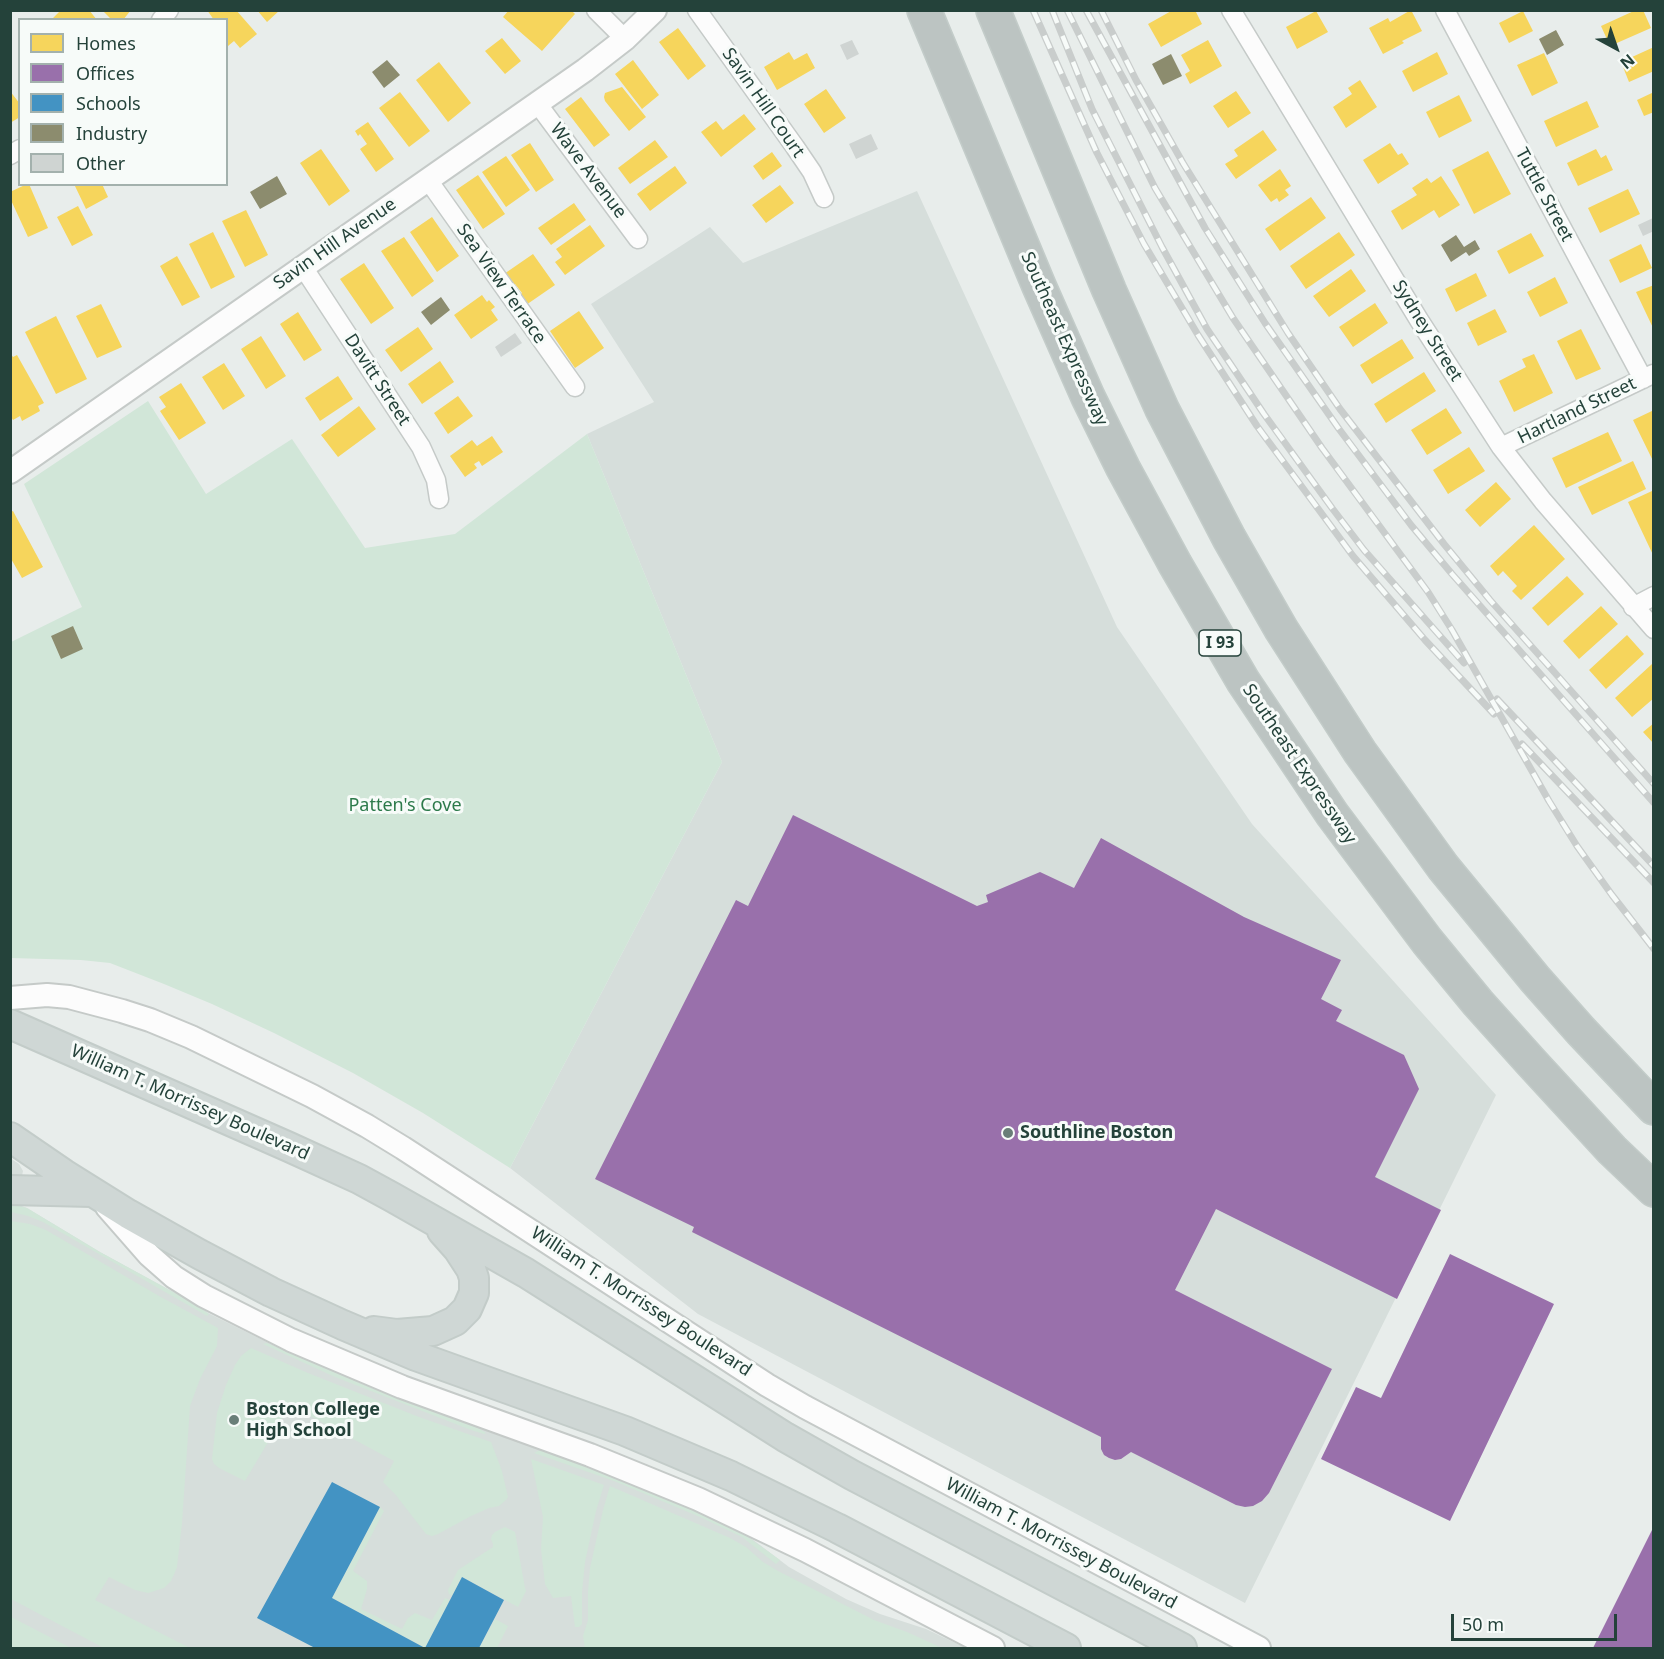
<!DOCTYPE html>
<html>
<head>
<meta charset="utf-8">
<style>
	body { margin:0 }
	#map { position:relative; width:1664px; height:1659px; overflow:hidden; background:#e8edeb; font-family:"Noto Sans",sans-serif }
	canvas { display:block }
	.frame { position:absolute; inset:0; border:12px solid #24423a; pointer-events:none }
	.legend { position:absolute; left:18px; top:18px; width:210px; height:168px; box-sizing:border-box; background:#f7fbf9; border:2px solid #a3b1ad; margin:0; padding:8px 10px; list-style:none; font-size:18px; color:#24423a }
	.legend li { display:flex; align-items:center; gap:12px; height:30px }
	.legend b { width:30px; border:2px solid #a3b1ad }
	.north { position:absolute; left:1586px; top:18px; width:60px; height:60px; -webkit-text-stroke:4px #f7fbf9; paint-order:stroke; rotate:140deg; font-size:16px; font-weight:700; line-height:24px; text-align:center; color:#24423a }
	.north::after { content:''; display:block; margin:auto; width:21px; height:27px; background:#24423a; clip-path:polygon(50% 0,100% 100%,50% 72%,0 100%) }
	.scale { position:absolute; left:1451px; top:1614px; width:166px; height:27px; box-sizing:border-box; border:3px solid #24423a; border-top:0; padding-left:8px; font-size:18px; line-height:21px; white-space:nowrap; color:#24423a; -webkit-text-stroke:4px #f7fbf9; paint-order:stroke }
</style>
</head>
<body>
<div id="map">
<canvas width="1664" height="1659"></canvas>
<div class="frame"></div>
<ul class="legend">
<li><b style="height:16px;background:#f6d55c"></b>Homes</li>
<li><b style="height:16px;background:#9970ab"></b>Offices</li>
<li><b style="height:16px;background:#4393c3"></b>Schools</li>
<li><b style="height:16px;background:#8c8c6e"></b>Industry</li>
<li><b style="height:16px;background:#cfd4d2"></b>Other</li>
</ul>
<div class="north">N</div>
<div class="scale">50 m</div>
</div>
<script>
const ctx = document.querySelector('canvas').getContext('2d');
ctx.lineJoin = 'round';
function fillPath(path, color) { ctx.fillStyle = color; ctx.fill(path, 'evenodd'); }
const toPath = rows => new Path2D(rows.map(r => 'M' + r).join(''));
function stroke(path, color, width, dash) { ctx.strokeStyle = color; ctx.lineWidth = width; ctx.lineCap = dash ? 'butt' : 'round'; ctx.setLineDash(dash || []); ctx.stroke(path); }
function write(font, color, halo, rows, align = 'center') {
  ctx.font = font + ' "Noto Sans",sans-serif'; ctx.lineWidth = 6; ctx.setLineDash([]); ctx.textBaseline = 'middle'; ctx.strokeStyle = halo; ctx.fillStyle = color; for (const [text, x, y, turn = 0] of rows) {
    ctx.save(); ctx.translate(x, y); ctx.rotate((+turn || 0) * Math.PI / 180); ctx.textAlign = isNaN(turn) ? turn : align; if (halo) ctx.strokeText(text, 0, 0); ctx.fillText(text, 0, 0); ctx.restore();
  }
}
const built = toPath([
	[917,191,1117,627,1252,824,1496,1095,1245,1603,698,1314,510,1168,722,762,587,434,654,402,591,304,710,227,743,263],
	[10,1158,19,1164,23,1171,16,1204,27,1208,100,1252,197,1305,208,1313,281,1349,374,1389,600,1471,707,1515,748,1536,789,1567,846,1599,880,1614,926,1629,966,1648,11,1648]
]);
const green = toPath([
	[148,401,206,494,292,439,365,548,455,534,587,434,722,762,510,1168,423,1113,353,1073,274,1033,212,1004,164,984,110,963,81,960,11,958,11,642,82,607,24,484],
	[10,1203,27,1208,100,1252,197,1305,209,1314,207,1316,43,1222,28,1216,11,1212],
	[11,1221,30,1224,46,1230,159,1296,218,1328,217,1346,200,1379,190,1406,182,1523,177,1567,175,1572,171,1581,164,1588,148,1593,135,1590,109,1577,95,1600,190,1648,104,1648,11,1599],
	[267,1343,374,1389,478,1428,486,1433,484,1434,471,1430,335,1377,263,1344],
	[251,1348,308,1373,419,1417,491,1442,502,1471,508,1497,506,1500,499,1506,489,1508,471,1516,438,1534,432,1536,426,1534,395,1494,383,1482,394,1461,290,1405,245,1481,219,1468,214,1464,212,1459,217,1413,226,1385,235,1365,241,1356],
	[540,1450,635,1484,734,1527,780,1560,776,1564,742,1537,700,1517,614,1481,534,1453],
	[531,1459,604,1485,596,1511,585,1562,582,1592,582,1624,579,1627,575,1627,571,1596,553,1598,545,1584,541,1549,543,1517],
	[610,1486,730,1538,746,1547,763,1562,778,1571,874,1620,907,1632,942,1648,585,1648,583,1636,588,1620,588,1592,590,1568,603,1510],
	[380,1507,384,1511,353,1571,367,1581,367,1589,361,1609,402,1629,408,1618,415,1613,432,1620,445,1598,450,1600,425,1648,332,1598],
	[505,1527,515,1532,525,1588,526,1591,518,1607,462,1577,452,1596,449,1594,448,1590,458,1570,493,1547,493,1544,491,1539,492,1535,495,1532],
	[10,1617,11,1617,71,1648,11,1648],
	[495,1619,508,1626,497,1648,479,1648]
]);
const homes = toPath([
	[61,10,89,10,97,20,51,20],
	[102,10,131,10,123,20,112,20],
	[207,10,236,10,257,34,240,48,234,41,228,46,226,44,226,20,214,20],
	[257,10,280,10,267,22],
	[509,10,571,10,575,14,542,51,503,17],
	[1173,10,1195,10,1202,24,1161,47,1148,24],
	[1411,10,1422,31,1402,41,1404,43,1383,54,1369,28,1388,18,1390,22],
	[1636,10,1643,10,1651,28,1610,46,1601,26],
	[1316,11,1328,32,1297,49,1286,27],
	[1523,11,1533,31,1509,43,1499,23],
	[678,28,706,66,688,80,659,42],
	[502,38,521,61,505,74,485,51],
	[1208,40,1222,66,1190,84,1185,74,1190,71,1181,55],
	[1654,47,1654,71,1629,82,1621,62],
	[789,52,794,60,807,53,815,68,777,90,764,67],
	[1437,52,1448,74,1413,92,1402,71],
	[1544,53,1558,83,1532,96,1517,65],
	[633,60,659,95,642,109,615,74],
	[439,62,471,103,448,122,416,80],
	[1360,80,1377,107,1346,128,1333,107,1352,94,1348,88],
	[622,87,646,117,629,131,605,101,604,97,605,93],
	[826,89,846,118,824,133,804,104],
	[10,91,20,104,20,117,10,123],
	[1236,91,1251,113,1228,128,1213,106],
	[400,92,430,131,409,147,379,108],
	[1654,92,1654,112,1644,116,1637,100],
	[1459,95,1472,121,1439,138,1426,112],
	[581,97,610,135,594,147,565,109],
	[1587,101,1599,127,1556,147,1544,121],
	[744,114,756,129,721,157,701,132,716,121,723,130],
	[368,122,394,159,376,172,360,149,367,144,360,134,358,136,355,131],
	[1263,130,1277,150,1236,179,1225,164,1238,156,1234,150],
	[655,140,668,157,630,184,618,168],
	[530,143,554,180,536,192,511,155],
	[1390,143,1398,155,1402,153,1409,164,1378,184,1363,160],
	[321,149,350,191,329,206,300,163],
	[1596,149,1601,158,1606,155,1613,170,1578,186,1567,163],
	[1488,151,1511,194,1474,214,1452,170],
	[772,152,782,166,763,180,753,166],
	[506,156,530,190,506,207,482,172],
	[675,166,687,183,650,211,637,194],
	[1280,169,1291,186,1285,190,1289,195,1279,202,1277,198,1271,202,1258,185],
	[478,175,505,214,483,229,456,190],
	[1441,176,1460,205,1439,218,1434,210,1402,230,1391,211,1417,195,1412,188,1427,178,1431,183],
	[27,184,29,184,48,228,28,237,10,198,10,192],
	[74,184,102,184,108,197,86,209],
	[780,185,794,203,766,223,752,205],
	[1628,189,1640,214,1600,233,1588,208],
	[1311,197,1326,218,1280,251,1265,229],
	[574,203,586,220,551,245,538,228],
	[78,206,93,235,72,246,57,217],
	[246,210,268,255,245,267,222,221],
	[432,217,459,256,437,272,410,232],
	[590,225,605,246,565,275,555,262,562,257,556,249],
	[213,232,235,277,211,289,189,244],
	[1339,232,1355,255,1306,289,1290,266],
	[1531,233,1544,256,1509,274,1497,251],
	[404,237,434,281,412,297,381,251],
	[1641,244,1652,268,1620,283,1609,260],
	[533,254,555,285,526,305,520,295,522,293,515,284,512,286,504,274],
	[177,256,200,297,182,306,160,266],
	[364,263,394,308,371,324,340,279],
	[1351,269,1366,291,1329,317,1313,296],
	[1476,273,1487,296,1456,312,1445,289],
	[1555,277,1568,303,1540,317,1527,292],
	[1654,285,1654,330,1636,292],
	[482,295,487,302,489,300,495,307,491,310,498,320,471,339,454,315],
	[1375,303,1388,323,1353,347,1339,327],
	[101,304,122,347,97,358,76,316],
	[1495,309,1507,332,1478,346,1467,323],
	[579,311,604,348,575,368,550,331],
	[298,312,322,350,304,361,280,324],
	[56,316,87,379,56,394,25,332],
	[418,327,433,349,401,372,385,350],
	[1581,329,1601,369,1576,380,1557,341],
	[261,336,286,376,266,389,241,349],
	[1402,339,1414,358,1372,384,1360,365],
	[10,353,13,357,17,355,44,403,38,406,40,411,22,421,20,416,13,420,10,415],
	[1534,354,1553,393,1514,412,1499,381,1526,367,1522,359],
	[440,361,454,382,422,404,408,384],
	[224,363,245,396,223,410,202,377],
	[1424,372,1436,391,1386,423,1374,404],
	[338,376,353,399,320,421,305,398],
	[181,383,206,423,179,440,160,411,166,407,159,397],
	[458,396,473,416,448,434,434,413],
	[359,406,376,429,338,457,321,435],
	[1446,408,1462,433,1427,455,1411,430],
	[1654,410,1654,463,1633,420],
	[1608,432,1622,461,1566,488,1552,458],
	[492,436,503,452,482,466,479,461,474,464,477,468,465,477,450,456,472,440,477,446],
	[1469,447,1485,471,1448,494,1433,470],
	[1633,461,1646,489,1592,515,1578,487],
	[1496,482,1511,499,1480,527,1465,510],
	[1652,491,1654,494,1654,557,1628,502],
	[13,511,43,567,22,578,10,557,10,512],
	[1534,525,1565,559,1521,600,1512,591,1517,586,1503,571,1498,576,1490,566],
	[1567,576,1584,594,1548,626,1532,608],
	[1601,606,1618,624,1579,659,1563,641],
	[1627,635,1644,654,1606,689,1589,670],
	[1652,664,1654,666,1654,698,1632,717,1615,698],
	[1654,723,1654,744,1643,732]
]);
const offices = toPath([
	[793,815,977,906,988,902,986,895,1040,872,1074,888,1101,838,1244,917,1341,960,1321,999,1342,1010,1336,1021,1404,1055,1419,1089,1375,1177,1441,1210,1397,1299,1216,1209,1175,1290,1332,1369,1269,1493,1262,1501,1253,1506,1245,1507,1236,1505,1131,1452,1121,1459,1115,1460,1109,1458,1104,1455,1101,1449,1101,1437,692,1232,694,1227,595,1179,736,900,748,906],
	[1450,1254,1554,1304,1450,1521,1321,1459,1356,1387,1381,1398],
	[1654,1526,1654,1648,1593,1648]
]);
const schools = toPath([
	[332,1482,380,1507,332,1598,425,1648,462,1577,504,1600,479,1648,315,1648,257,1618]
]);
const industry = toPath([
	[1556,30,1564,45,1547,55,1539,39],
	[1171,54,1182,76,1163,85,1152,64],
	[387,60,400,75,384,88,372,72],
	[277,176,287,194,260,209,250,192],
	[1456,235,1464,247,1475,240,1480,249,1469,256,1466,252,1451,262,1441,245],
	[441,297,450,310,431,325,421,312],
	[73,626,83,649,61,659,51,636]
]);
const building = toPath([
	[852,40,859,54,847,60,840,45],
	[871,134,878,149,856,159,849,144],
	[1653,218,1654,231,1643,236,1638,225],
	[515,333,522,343,501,357,495,347]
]);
const minor = toPath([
	[596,10,625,39],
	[697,10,795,147,812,172,824,198],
	[1231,10,1419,320,1501,447,1543,501,1654,629],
	[1445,10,1643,379],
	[161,20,169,10],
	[537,103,638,239],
	[10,155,20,149],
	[428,180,575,387],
	[303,267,421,447,436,480,439,499],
	[1501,447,1653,374],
	[1633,607,1654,596]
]);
const tertiary = toPath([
	[10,472,585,70,625,39,655,10],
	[10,998,47,995,69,997,122,1011,150,1020,191,1037,312,1096,367,1126,403,1148,767,1385,805,1407,1259,1648],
	[107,1207,149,1255,174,1277,204,1296,291,1340,402,1387,590,1455,698,1499,805,1550,993,1648]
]);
const primary = toPath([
	[10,1024,289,1147,359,1179,392,1197,526,1273,785,1437,852,1475,1182,1648],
	[10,1137,64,1174,128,1214,199,1254,271,1292,343,1325,416,1356,625,1431,731,1476,837,1528,1066,1648],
	[10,1190,91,1192],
	[374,1331,397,1334,433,1331,455,1321,467,1309,474,1293,474,1278,471,1269,458,1249,442,1231]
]);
const motorway = toPath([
	[924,10,1039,286,1088,397,1123,468,1175,564,1243,681,1332,814,1427,941,1478,1003,1531,1062,1612,1150,1654,1190],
	[993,10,1109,290,1162,409,1229,538,1281,629,1360,752,1443,867,1535,979,1581,1031,1654,1108]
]);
const rail = toPath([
	[1033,10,1097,153,1144,244,1198,335,1257,426,1353,556,1425,640,1494,714],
	[1052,10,1092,109,1162,247,1207,329,1264,414,1332,508,1364,550,1464,663],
	[1067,10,1155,188,1233,318,1322,448,1428,592,1452,630,1549,801,1577,846,1612,895,1654,949],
	[1086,10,1205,228,1265,323,1339,429,1411,525,1452,574,1654,803],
	[1101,10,1136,80,1183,163,1288,333,1340,409,1444,544,1490,600,1654,784],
	[1497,699,1654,866],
	[1522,744,1654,883]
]);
const markers = [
	[1008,1133,6,"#697e78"],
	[234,1420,6,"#697e78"]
];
const shields = [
	[1220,643,42]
];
const shieldNames = [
	["I 93",1220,643]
];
const streetNames = [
	["Savin Hill Court",763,103,55],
	["Wave Avenue",588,171,53],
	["Tuttle Street",1544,195,62],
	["Savin Hill Avenue",335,244,-35],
	["Sea View Terrace",501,284,55],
	["Sydney Street",1427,331,58],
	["Southeast Expressway",1064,339,66],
	["Davitt Street",377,380,57],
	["Hartland Street",1577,411,-26],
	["Southeast Expressway",1299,764,56],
	["William T. Morrissey Boulevard",190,1103,24],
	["William T. Morrissey Boulevard",641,1302,33],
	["William T. Morrissey Boulevard",1061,1544,28]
];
const parkNames = [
	["Patten's Cove",405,806]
];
const poiNames = [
	["Southline Boston",1020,1133],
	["Boston College",246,1410],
	["High School",246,1431]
];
fillPath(built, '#d6dedb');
fillPath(green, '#d1e6d8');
fillPath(homes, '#f6d55c');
fillPath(offices, '#9970ab');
fillPath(schools, '#4393c3');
fillPath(industry, '#8c8c6e');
fillPath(building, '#cfd4d2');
stroke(minor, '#c5cac8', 21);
stroke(tertiary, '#c5cac8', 26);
stroke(primary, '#c3ccc9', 32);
stroke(motorway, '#c3ccc9', 36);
stroke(minor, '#fcfcfc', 18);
stroke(tertiary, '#fcfcfc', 22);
stroke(primary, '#cfd7d5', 28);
stroke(motorway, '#bcc4c2', 33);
stroke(rail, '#c9cdcc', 7);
stroke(rail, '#f7fbf9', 4.5, [14]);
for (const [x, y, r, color] of markers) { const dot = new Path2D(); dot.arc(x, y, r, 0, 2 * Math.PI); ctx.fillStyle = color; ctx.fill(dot); stroke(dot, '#f7fbf9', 2); }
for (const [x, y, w] of shields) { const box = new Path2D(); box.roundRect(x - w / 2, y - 13, w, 26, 4.5); ctx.fillStyle = '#f7fbf9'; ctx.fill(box); stroke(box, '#24423a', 1.5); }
write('bold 16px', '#24423a', null, shieldNames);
write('18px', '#24423a', '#f7fbf9', streetNames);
write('18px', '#2d7a4b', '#f7fbf9', parkNames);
write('bold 18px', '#24423a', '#f7fbf9', poiNames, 'left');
</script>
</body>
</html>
